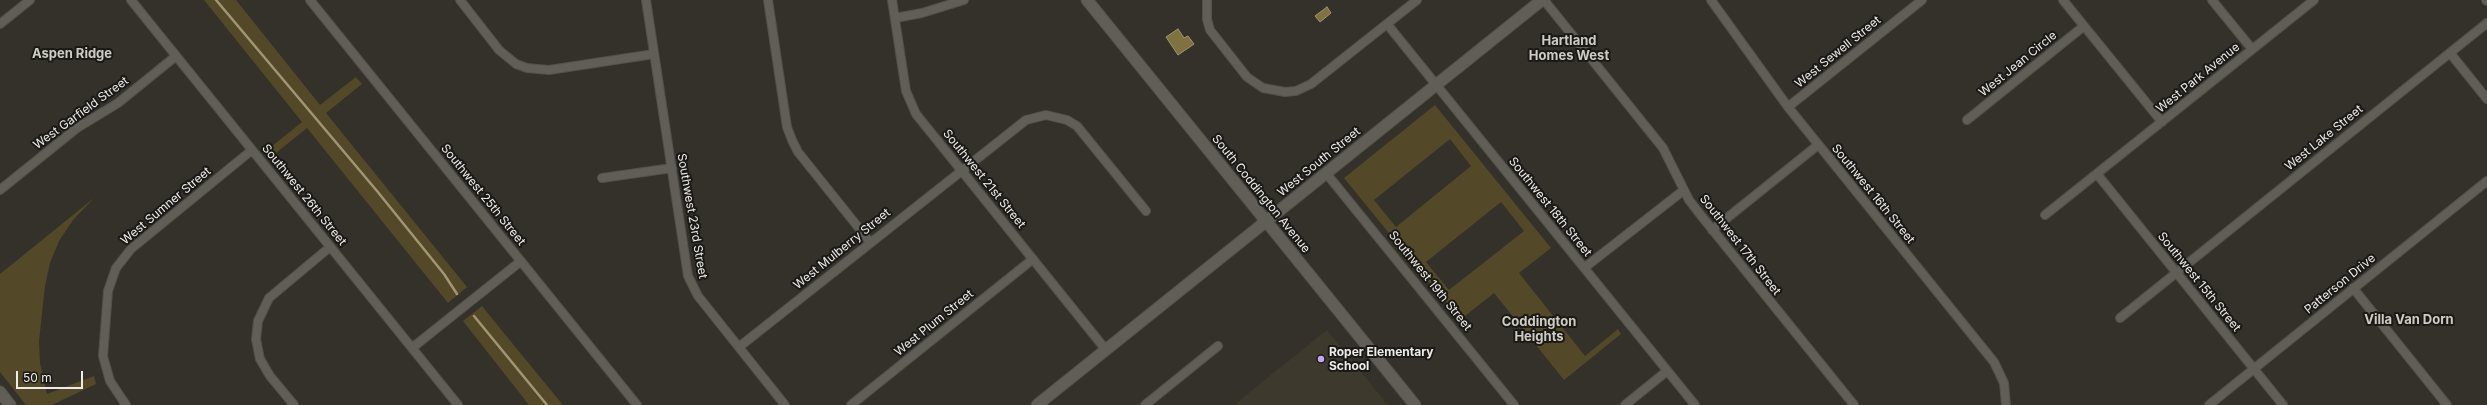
<!DOCTYPE html>
<html>
<head>
<meta charset="utf-8">
<style>
	body { margin:0 }
	#map { position:relative; width:2487px; height:405px; overflow:hidden; background:#33312a; font-family:Inter,sans-serif }
	canvas { display:block }
	.scale { position:absolute; left:16px; top:371px; width:67px; height:18px; box-sizing:border-box; border:2px solid #eeece8; border-top:0; padding-left:5px; font-size:12px; line-height:14px; white-space:nowrap; color:#eeece8; -webkit-text-stroke:3px #1a1916; paint-order:stroke }
</style>
</head>
<body>
<div id="map">
<canvas width="2487" height="405"></canvas>
<div class="scale">50 m</div>
</div>
<script>
const ctx = document.querySelector('canvas').getContext('2d');
ctx.lineJoin = 'round';
function fillPath(path, color) { ctx.fillStyle = color; ctx.fill(path, 'evenodd'); }
const toPath = rows => new Path2D(rows.map(r => 'M' + r).join(''));
function stroke(path, color, width, dash) { ctx.strokeStyle = color; ctx.lineWidth = width; ctx.lineCap = dash ? 'butt' : 'round'; ctx.setLineDash(dash || []); ctx.stroke(path); }
function write(font, color, halo, rows, align = 'center') {
  ctx.font = font + ' Inter,sans-serif'; ctx.lineWidth = 4; ctx.setLineDash([]); ctx.textBaseline = 'middle'; ctx.strokeStyle = halo; ctx.fillStyle = color; for (const [text, x, y, turn = 0] of rows) {
    ctx.save(); ctx.translate(x, y); ctx.rotate((+turn || 0) * Math.PI / 180); ctx.textAlign = isNaN(turn) ? turn : align; if (halo) ctx.strokeText(text, 0, 0); ctx.fillText(text, 0, 0); ctx.restore();
  }
}
const built = toPath([
	[1327,330,1388,405,1234,405,1257,386]
]);
const green = toPath([
	[204,0,236,0,320,105,356,77,362,84,326,113,467,287,448,303,307,128,271,157,266,151,302,122],
	[1435,105,1551,248,1519,273,1585,356,1618,329,1621,334,1564,380,1494,293,1460,320,1344,178],
	[1450,139,1471,166,1396,227,1374,200],
	[1501,202,1524,231,1449,290,1426,262],
	[94,198,73,220,59,241,50,263,45,286,39,341,40,363,47,394,94,376,96,384,52,405,26,405,0,372,0,274],
	[482,306,503,332,563,405,529,405,463,321]
]);
const water = toPath([
	[1327,7,1331,13,1320,22,1315,16,1327,7],
	[1178,29,1184,38,1188,36,1194,44,1178,55,1166,37,1178,29]
]);
const stream = toPath([
	[216,0,377,191,444,274,457,294],
	[474,316,547,405]
]);
const street = toPath([
	[131,0,458,405],
	[310,0,637,405],
	[460,0,499,50,516,64,527,68,549,70,654,54],
	[646,0,688,276,698,296,785,405],
	[768,0,787,127,792,140,798,152,870,242],
	[892,0,906,91,916,114,1106,350],
	[1207,0,1207,19,1210,30,1247,77,1263,88,1285,92,1296,91,1311,84,1417,0],
	[1544,0,1663,148,1689,200,1699,213,1854,405],
	[1711,0,1788,107,1994,362,2004,383,2006,405],
	[2063,0,2162,122],
	[2212,0,2252,49],
	[2486,0,2487,1],
	[895,18,922,13,964,0],
	[0,24,30,0],
	[1387,24,1695,405],
	[2450,53,2487,99],
	[1788,107,1922,0],
	[1967,120,2084,26],
	[1326,173,1514,405],
	[2097,174,2283,405],
	[602,178,672,168],
	[0,190,77,128,118,103,176,56],
	[2045,215,2314,0],
	[1712,230,1818,145],
	[1584,268,1684,190],
	[2353,288,2447,405],
	[2120,318,2487,23],
	[739,347,1026,120,1046,115,1067,120,1077,126,1146,211],
	[412,348,521,261],
	[126,405,110,381,103,356,108,291,116,268,131,249,252,150],
	[294,405,270,376,260,359,256,339,258,321,269,298,330,247],
	[851,405,1033,259],
	[1145,405,1218,346],
	[1625,405,1667,371],
	[2209,405,2487,181]
]);
const secondary = toPath([
	[1087,0,1415,405],
	[0,392,10,405],
	[1037,405,1542,0]
]);
const markers = [
	[1321,359,4,"#c5a6f0"]
];
const streetNames = [
	["West Sewell Street",1838,52,-39],
	["West Jean Circle",2018,64,-39],
	["West Park Avenue",2198,78,-39],
	["West Garfield Street",81,113,-36],
	["West Lake Street",2324,138,-39],
	["West South Street",1319,162,-39],
	["Southwest 21st Street",984,179,51],
	["South Coddington Avenue",1261,194,51],
	["Southwest 16th Street",1873,194,51],
	["Southwest 26th Street",304,195,51],
	["Southwest 25th Street",483,195,51],
	["West Sumner Street",166,206,-40],
	["Southwest 18th Street",1550,207,51],
	["Southwest 23rd Street",692,216,80],
	["Southwest 17th Street",1740,245,52],
	["West Mulberry Street",842,249,-39],
	["Southwest 19th Street",1430,281,51],
	["Southwest 15th Street",2199,282,51],
	["Patterson Drive",2340,284,-39],
	["West Plum Street",934,323,-39]
];
const poiNames = [
	["Roper Elementary",1329,352],
	["School",1329,366]
];
const neighbourhoodNames = [
	["Hartland",1569,41],
	["Homes West",1569,56],
	["Aspen Ridge",72,54],
	["Villa Van Dorn",2409,320],
	["Coddington",1539,322],
	["Heights",1539,337]
];
fillPath(built, '#3d392c');
fillPath(green, '#534928');
fillPath(water, '#807141');
stroke(water, '#a19673', 1);
stroke(stream, '#a19673', 2.5);
stroke(street, '#52504a', 10);
stroke(secondary, '#52504a', 13);
stroke(street, '#615e57', 8);
stroke(secondary, '#615e57', 11);
for (const [x, y, r, color] of markers) { const dot = new Path2D(); dot.arc(x, y, r, 0, 2 * Math.PI); ctx.fillStyle = color; ctx.fill(dot); stroke(dot, '#1a1916', 1.5); }
write('12px', '#eeece8', '#1a1916', streetNames);
write('bold 12px', '#eeece8', '#1a1916', poiNames, 'left');
write('bold 13px', '#cfccc3', '#1a1916', neighbourhoodNames);
</script>
</body>
</html>
